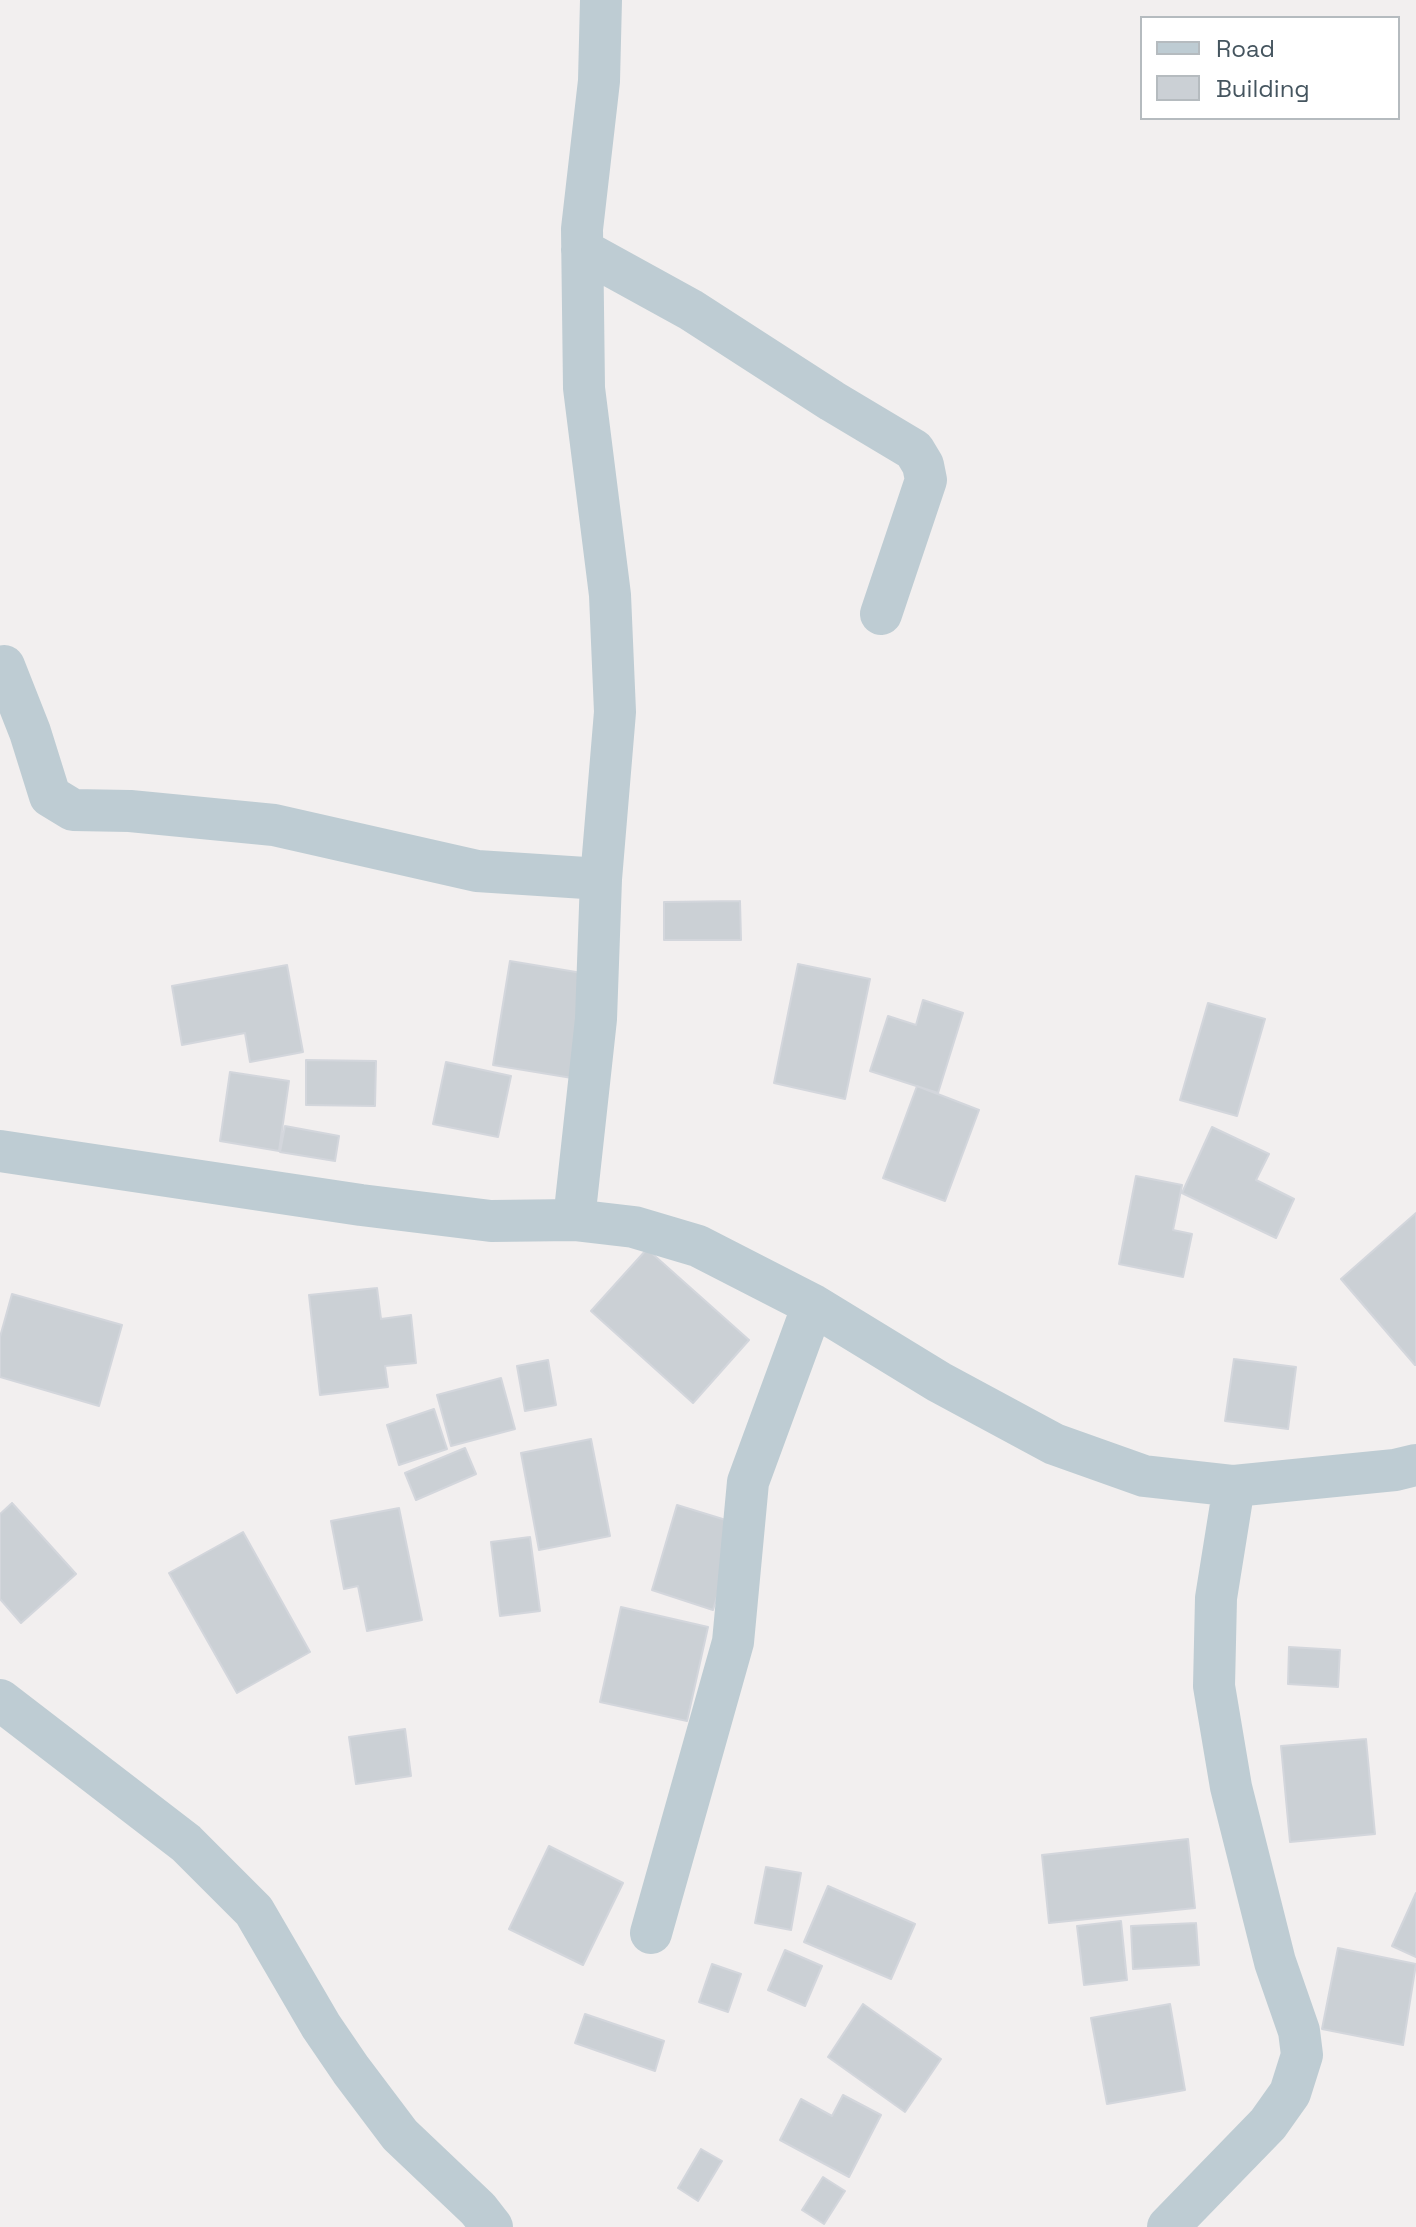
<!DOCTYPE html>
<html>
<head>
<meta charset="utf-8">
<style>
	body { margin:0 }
	#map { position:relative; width:1416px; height:2227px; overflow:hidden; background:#f2efef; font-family:"Space Grotesk",sans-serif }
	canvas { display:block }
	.legend { position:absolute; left:1140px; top:16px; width:260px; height:104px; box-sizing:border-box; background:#fff; border:2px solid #b5bbbf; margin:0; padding:10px 14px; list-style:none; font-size:24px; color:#45555f }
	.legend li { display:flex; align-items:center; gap:16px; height:40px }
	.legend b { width:40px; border:2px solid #b5bbbf }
</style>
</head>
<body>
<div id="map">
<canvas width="1416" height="2227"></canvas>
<ul class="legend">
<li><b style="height:10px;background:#beccd3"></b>Road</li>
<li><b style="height:22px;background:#cbd0d5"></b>Building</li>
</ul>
</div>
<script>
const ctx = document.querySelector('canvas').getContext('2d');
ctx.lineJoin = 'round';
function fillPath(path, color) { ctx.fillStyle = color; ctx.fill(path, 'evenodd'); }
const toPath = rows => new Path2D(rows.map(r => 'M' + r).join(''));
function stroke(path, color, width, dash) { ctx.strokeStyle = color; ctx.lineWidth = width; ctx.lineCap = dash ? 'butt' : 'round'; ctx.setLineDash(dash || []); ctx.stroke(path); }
const building = toPath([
	[740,901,741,940,664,940,664,902,740,901],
	[510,961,588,974,572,1078,493,1065,510,961],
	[798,964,870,979,845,1099,774,1083,798,964],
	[287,965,303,1052,250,1062,245,1033,182,1045,172,986,287,965],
	[923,1000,963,1013,938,1093,870,1071,888,1016,916,1025,923,1000],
	[1208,1003,1265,1019,1237,1116,1180,1100,1208,1003],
	[306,1060,376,1061,375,1106,306,1105,306,1060],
	[446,1062,511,1076,498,1137,433,1124,446,1062],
	[230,1072,289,1081,279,1151,220,1141,230,1072],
	[917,1086,979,1110,945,1201,883,1178,917,1086],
	[285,1126,339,1136,335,1161,280,1152,285,1126],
	[1212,1127,1269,1154,1256,1180,1294,1199,1276,1238,1182,1193,1212,1127],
	[1136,1176,1182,1185,1173,1230,1192,1234,1183,1277,1119,1264,1136,1176],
	[1416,1213,1416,1365,1415,1365,1341,1279,1416,1213],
	[647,1249,749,1340,693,1403,591,1311,647,1249],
	[377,1288,381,1319,411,1315,416,1363,385,1366,388,1387,320,1395,309,1295,377,1288],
	[12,1294,122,1325,99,1406,0,1377,0,1337,12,1294],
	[1234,1359,1296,1367,1288,1429,1225,1421,1234,1359],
	[548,1360,556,1405,525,1411,517,1366,548,1360],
	[501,1378,515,1429,451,1446,437,1395,501,1378],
	[434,1409,447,1449,399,1465,387,1425,434,1409],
	[591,1439,610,1536,539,1550,521,1453,591,1439],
	[465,1448,476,1474,416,1500,405,1473,465,1448],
	[12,1503,76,1574,21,1623,0,1599,0,1514,12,1503],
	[677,1505,739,1524,713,1610,652,1590,677,1505],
	[399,1508,422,1620,367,1631,358,1586,344,1589,331,1521,399,1508],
	[243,1532,310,1652,237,1693,169,1573,243,1532],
	[530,1537,540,1611,500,1616,491,1542,530,1537],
	[621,1607,708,1627,687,1721,600,1702,621,1607],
	[1289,1647,1340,1650,1338,1687,1288,1684,1289,1647],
	[405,1729,411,1776,356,1784,349,1737,405,1729],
	[1366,1739,1375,1834,1290,1842,1281,1746,1366,1739],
	[1188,1839,1195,1908,1049,1923,1042,1855,1188,1839],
	[549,1846,623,1883,583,1965,509,1929,549,1846],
	[766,1867,801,1873,791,1930,755,1923,766,1867],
	[828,1886,915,1924,891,1979,804,1942,828,1886],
	[1416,1893,1416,1957,1392,1946,1416,1893],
	[1121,1921,1127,1980,1084,1985,1077,1926,1121,1921],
	[1196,1923,1199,1965,1133,1969,1131,1926,1196,1923],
	[1338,1948,1416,1964,1403,2045,1322,2029,1338,1948],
	[785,1950,822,1966,805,2006,768,1990,785,1950],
	[712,1964,741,1974,728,2012,699,2002,712,1964],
	[863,2004,941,2059,905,2112,828,2057,863,2004],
	[1170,2004,1185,2090,1107,2104,1091,2018,1170,2004],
	[585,2014,664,2041,655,2071,575,2043,585,2014],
	[843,2095,881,2115,849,2177,780,2140,801,2099,832,2116,843,2095],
	[701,2149,722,2161,698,2201,678,2188,701,2149],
	[823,2177,845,2191,824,2224,802,2210,823,2177]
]);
const street = toPath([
	[582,250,691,310,832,401,914,450,923,465,926,480,881,614],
	[4,666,30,732,50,796,73,810,130,811,274,825,477,871,601,879],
	[0,1151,361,1205,491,1221,574,1220,634,1227,698,1246,813,1305,939,1382,1054,1444,1144,1476,1234,1486,1395,1470,1416,1465],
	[574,1220,596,1019,601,879,615,712,610,595,584,388,582,229,599,81,601,0],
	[0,1700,186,1843,254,1911,321,2026,351,2070,400,2135,478,2209,492,2227],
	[651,1933,733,1642,748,1482,813,1305],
	[1168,2227,1268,2124,1290,2093,1302,2055,1299,2031,1275,1962,1231,1787,1214,1686,1216,1598,1234,1486]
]);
fillPath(building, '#cbd0d5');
stroke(building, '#d3d6dc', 2);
stroke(street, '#beccd3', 42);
</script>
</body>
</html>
